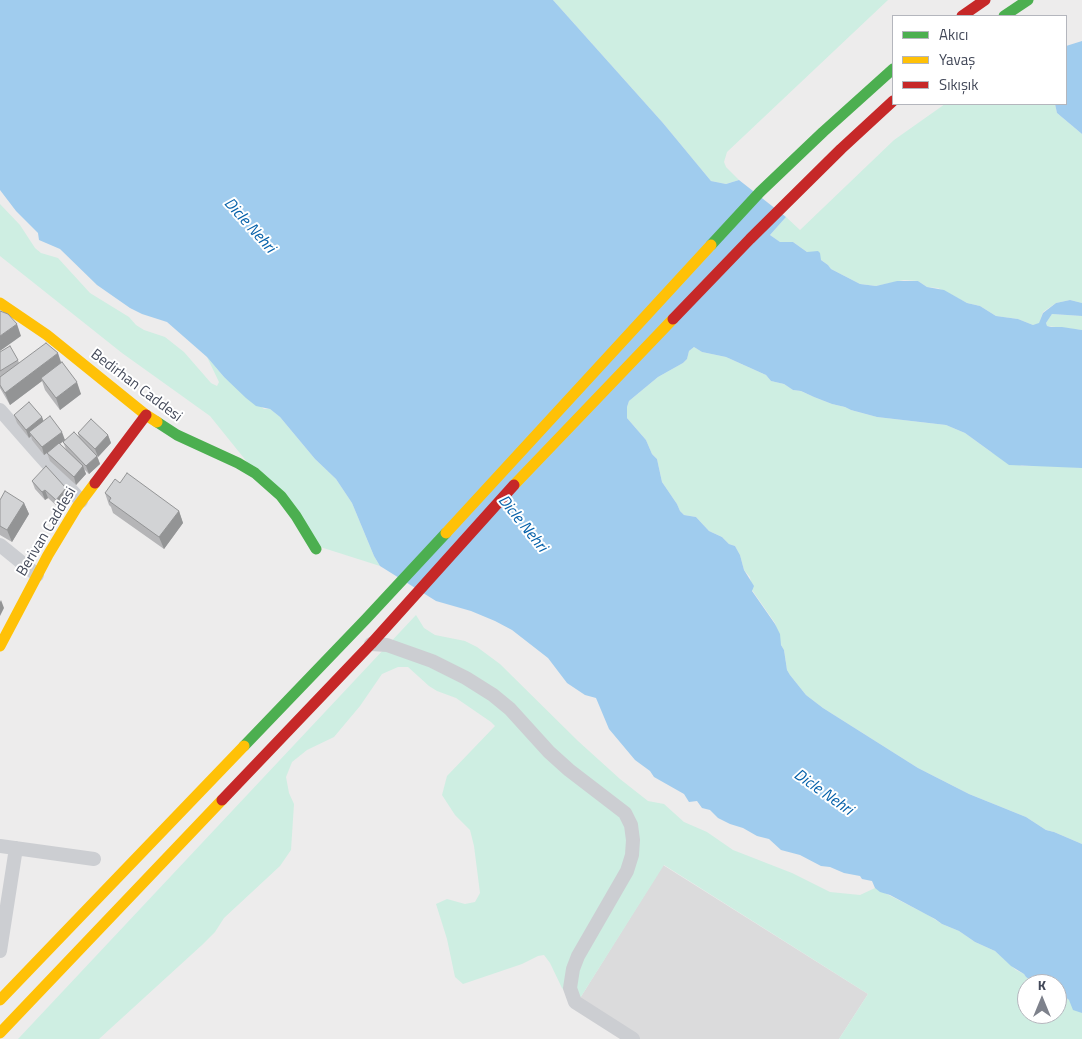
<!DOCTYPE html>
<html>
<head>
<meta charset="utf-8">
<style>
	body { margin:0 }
	#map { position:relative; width:1082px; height:1039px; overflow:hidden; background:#edecec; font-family:"Titillium Web",sans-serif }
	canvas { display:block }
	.legend { position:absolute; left:892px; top:15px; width:175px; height:90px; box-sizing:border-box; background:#fff; border:1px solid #b4b6bd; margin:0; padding:6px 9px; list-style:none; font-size:15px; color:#434959 }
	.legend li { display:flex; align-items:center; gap:10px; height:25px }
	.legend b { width:25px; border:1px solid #b4b6bd }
	.north { position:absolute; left:1017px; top:974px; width:50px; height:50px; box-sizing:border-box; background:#fff; border:1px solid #b4b6bd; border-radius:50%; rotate:0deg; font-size:14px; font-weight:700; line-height:20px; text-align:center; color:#434959 }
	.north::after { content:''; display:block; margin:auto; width:18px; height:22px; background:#7e828c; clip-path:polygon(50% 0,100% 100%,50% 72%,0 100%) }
</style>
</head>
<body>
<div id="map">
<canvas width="1082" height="1039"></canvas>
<ul class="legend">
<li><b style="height:6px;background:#4caf50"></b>Akıcı</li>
<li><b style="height:6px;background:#ffc107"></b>Yavaş</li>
<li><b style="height:6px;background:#c62828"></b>Sıkışık</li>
</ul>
<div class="north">K</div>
</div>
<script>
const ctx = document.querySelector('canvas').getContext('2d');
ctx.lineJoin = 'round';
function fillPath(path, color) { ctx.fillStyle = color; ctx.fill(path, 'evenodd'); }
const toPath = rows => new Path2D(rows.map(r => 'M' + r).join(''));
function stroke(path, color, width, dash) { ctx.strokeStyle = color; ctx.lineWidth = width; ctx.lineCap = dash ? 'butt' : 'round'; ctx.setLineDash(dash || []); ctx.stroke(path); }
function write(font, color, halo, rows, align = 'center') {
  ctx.font = font + ' "Titillium Web",sans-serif'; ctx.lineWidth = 4; ctx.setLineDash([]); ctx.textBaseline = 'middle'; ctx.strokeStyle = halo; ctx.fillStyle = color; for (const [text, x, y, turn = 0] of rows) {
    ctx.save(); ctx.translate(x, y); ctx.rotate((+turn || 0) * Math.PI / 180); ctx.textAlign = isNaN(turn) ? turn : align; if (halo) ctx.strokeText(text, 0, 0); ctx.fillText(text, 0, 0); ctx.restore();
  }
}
const education = toPath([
	[663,865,868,994,839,1039,633,1039,577,1003]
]);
const green = toPath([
	[553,0,888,0,727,152,724,162,726,167,739,180,726,184,711,181,663,123],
	[945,104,1055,104,1057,113,1082,134,1082,303,1070,300,1056,303,1043,312,1039,324,1033,325,1018,319,996,316,980,306,967,303,938,288,927,287,918,281,904,280,876,286,860,284,831,269,828,265,821,260,811,252,807,252,793,242,781,243,770,235,786,217,800,230,894,140],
	[0,204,20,225,35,248,41,253,58,258,90,293,129,317,136,325,144,330,165,337,184,352,211,383,217,386,219,382,207,357,224,377,264,409,270,409,280,417,315,459,336,479,352,503,374,556,380,566,314,545,210,416,122,353,0,256],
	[1052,314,1082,316,1082,330,1047,326,1046,323],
	[694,347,702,352,726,357,766,375,771,381,784,384,793,390,801,391,814,397,832,404,845,407,851,410,877,417,946,425,965,433,991,452,1022,466,1049,465,1082,468,1082,844,1054,832,1046,830,1026,817,969,794,918,768,823,708,806,695,790,675,787,670,784,650,781,645,775,623,752,590,750,577,744,570,740,555,735,546,729,544,722,537,709,531,696,517,684,515,680,511,677,504,662,482,657,459,652,454,646,440,627,418,627,407,629,401,658,377,683,363,687,359,689,351],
	[416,615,424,628,435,635,465,641,477,647,500,664,578,741,620,779,648,801,664,804,684,822,707,832,733,850,792,873,830,892,860,895,875,888,928,915,942,924,959,931,975,942,995,951,1016,970,1024,974,1026,977,1034,982,1036,984,1027,984,1027,1014,1057,1014,1057,994,1063,995,1069,1000,1082,1013,1082,1039,839,1039,868,994,664,865,577,1003,562,988,550,963,544,955,538,956,522,964,463,984,455,977,447,939,436,904,447,899,465,904,475,902,480,893,474,846,470,830,455,815,442,795,447,776,495,726,491,722,456,698,437,691,429,686,408,667,398,667,382,674,360,706,334,737,307,750,292,762,286,777,289,793,294,804,291,850,280,866,224,918,215,932,202,945,99,1039,18,1039]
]);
const water = toPath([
	[0,0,553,0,663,123,711,181,726,184,739,180,786,217,770,235,780,242,793,242,807,252,818,251,820,253,821,260,828,265,831,269,860,284,876,286,897,281,918,281,927,287,944,290,967,303,980,306,996,316,1018,319,1033,325,1039,323,1043,313,1056,303,1070,300,1082,303,1082,316,1052,314,1046,323,1047,326,1051,327,1062,327,1082,330,1082,468,1009,465,965,433,946,425,877,417,851,410,845,407,832,404,814,397,801,391,793,390,784,384,771,381,766,375,726,357,702,352,694,347,689,351,687,359,683,363,658,377,629,401,627,407,627,418,646,440,652,454,657,459,662,482,677,504,680,511,684,515,696,517,709,531,722,537,729,544,735,546,740,555,744,570,754,586,752,591,775,624,780,634,781,645,784,650,787,670,790,675,806,695,823,708,918,768,969,794,1026,817,1046,830,1054,832,1082,844,1082,1013,1073,1010,1069,1000,1063,995,1057,994,1057,984,1036,984,1026,977,1024,974,1011,966,995,951,975,942,959,931,942,924,935,919,890,895,880,892,875,888,872,881,862,879,860,876,844,873,830,867,821,866,800,855,781,850,769,839,757,836,743,828,730,824,718,818,710,810,702,808,697,801,689,802,684,794,654,777,650,771,635,760,609,729,596,698,585,695,567,683,548,658,512,630,495,621,471,611,436,601,380,566,374,556,352,503,336,479,315,459,280,417,270,409,256,406,246,398,224,377,207,357,167,322,142,314,130,308,97,285,60,249,39,240,38,233,16,211,0,190],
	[1082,41,1082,134,1057,113,1055,104,1066,104,1066,46]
]);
const street = toPath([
	[0,410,36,451,81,501],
	[0,545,37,575],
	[371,644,387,645,432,661,466,678,493,695,510,709,549,752,569,770,625,813,631,825,633,840,632,855,627,871,578,956,573,969,570,988,575,1002,633,1039],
	[0,846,94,859],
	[0,951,16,848]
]);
const fast = toPath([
	[1004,16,1028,0],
	[711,245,760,192,823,132,893,69],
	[157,422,177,435,238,463,255,473,281,496,296,516,316,549],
	[244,746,366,619,446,533]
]);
const slow = toPath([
	[0,303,47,335,146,415,157,422],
	[514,485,673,319],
	[446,533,711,245],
	[0,646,48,555,77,507,95,483],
	[0,1000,244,746],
	[0,1033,222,800]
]);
const jam = toPath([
	[962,16,985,0],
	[673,319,750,239,841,149,893,101],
	[95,483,146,415],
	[222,800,371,644,514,485]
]);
const wall = toPath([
	[0,352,18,360,19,363,61,363,81,394,60,410,45,390,42,381,10,405,0,388],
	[14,415,42,417,43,421,65,440,60,444,66,449,63,442,79,438,78,433,108,435,111,443,98,457,97,456,100,464,89,474,84,469,86,474,76,485,50,461,47,453,44,455,32,440,31,436,29,438,17,423],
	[32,481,69,496,59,508,48,498,45,500,35,489],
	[120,483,179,511,183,523,164,549,113,513,111,507,109,505,105,493],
	[0,500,24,503,29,514,12,542,0,535]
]);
const shadedWall = toPath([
	[17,324,21,336,0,351,0,336],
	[58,353,62,365,41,378,42,381,10,405,5,393],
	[77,382,81,394,60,410,56,398],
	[42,417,45,425,29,432,31,436,29,438,26,430],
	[62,432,65,440,44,455,42,447],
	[108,435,111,443,98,457,95,449],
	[97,456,100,464,89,474,86,466],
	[83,466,86,474,76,485,74,477],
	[66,488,69,496,59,508,56,500],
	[45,490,48,498,45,500,42,492],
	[24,503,29,514,12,542,7,530],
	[179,511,183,523,164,549,159,537],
	[1,600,4,608,0,616,0,602]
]);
const building = toPath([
	[0,311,8,314,17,324,0,336,0,311],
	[46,343,58,353,5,393,0,385,0,377,46,343],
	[10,346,18,360,0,371,0,352,10,346],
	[62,362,77,382,56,398,41,378,62,362],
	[29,402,42,417,26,430,14,415,29,402],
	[50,416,62,432,42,447,29,432,50,416],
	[91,419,108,435,95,449,78,433,91,419],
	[74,432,97,456,86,466,63,442,74,432],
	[59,443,83,466,74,477,47,453,59,443],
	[46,466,66,488,56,500,45,490,42,492,32,481,46,466],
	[127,473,179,511,159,537,109,501,111,498,105,493,115,479,120,483,127,473],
	[5,491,24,503,7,530,0,526,0,500,5,491]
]);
const streetNames = [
	["Bedirhan Caddesi",136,386,37],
	["Berivan Caddesi",47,532,-59]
];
const waterNames = [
	["Dicle Nehri",249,226,48],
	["Dicle Nehri",522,524,51],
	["Dicle Nehri",823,793,35]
];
fillPath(education, '#dbdbdc');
fillPath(green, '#ceeee2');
fillPath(water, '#a0ccee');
stroke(street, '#ccced2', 14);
stroke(fast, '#4caf50', 11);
stroke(slow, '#ffc107', 11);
stroke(jam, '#c62828', 11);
fillPath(wall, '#b5b5b7');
fillPath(shadedWall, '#939495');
fillPath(building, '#d2d3d5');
stroke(building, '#939495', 1);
write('15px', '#434959', '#fff', streetNames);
write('italic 16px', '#0561aa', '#fff', waterNames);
</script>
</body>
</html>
